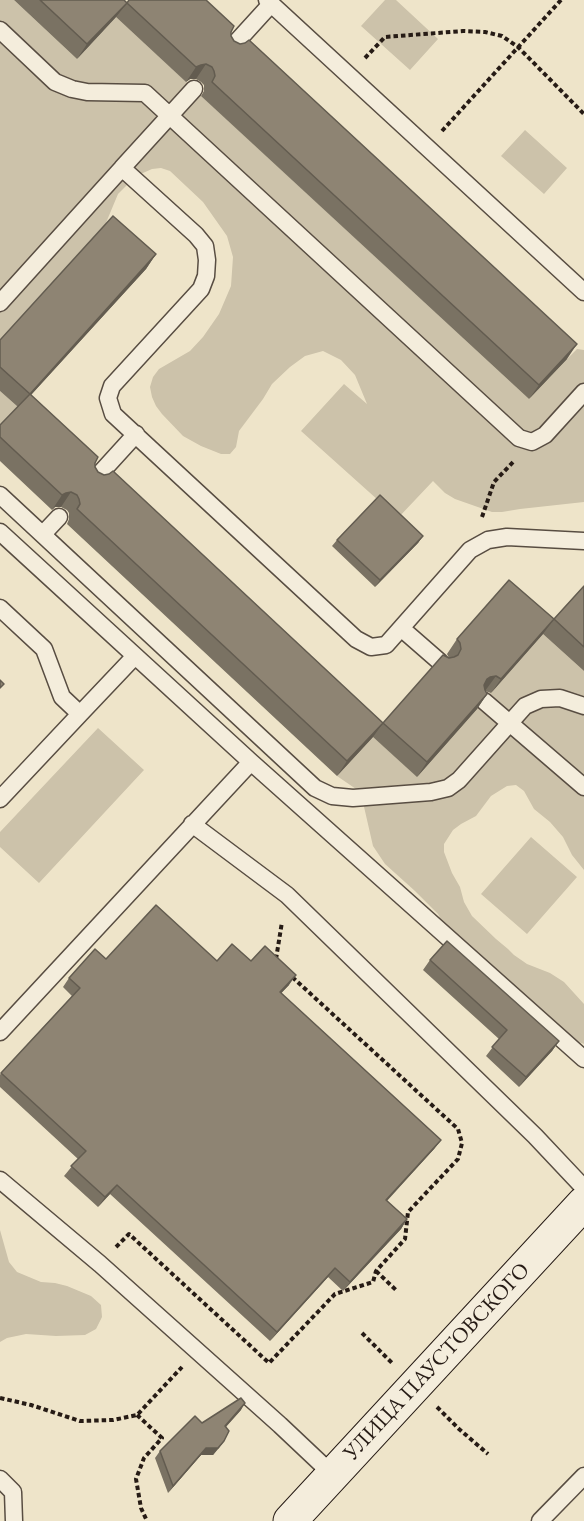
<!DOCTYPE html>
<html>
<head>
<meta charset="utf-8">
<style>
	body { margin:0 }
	canvas { display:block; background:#eee4c9 }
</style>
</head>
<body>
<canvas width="584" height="1521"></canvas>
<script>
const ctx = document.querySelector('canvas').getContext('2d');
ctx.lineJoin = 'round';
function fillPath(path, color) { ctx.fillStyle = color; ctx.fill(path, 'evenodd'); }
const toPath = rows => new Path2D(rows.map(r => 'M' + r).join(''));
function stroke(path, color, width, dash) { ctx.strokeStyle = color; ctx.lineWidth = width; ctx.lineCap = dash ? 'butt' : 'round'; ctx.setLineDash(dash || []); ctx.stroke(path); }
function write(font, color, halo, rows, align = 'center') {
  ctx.font = font + ' "EB Garamond",serif'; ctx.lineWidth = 4.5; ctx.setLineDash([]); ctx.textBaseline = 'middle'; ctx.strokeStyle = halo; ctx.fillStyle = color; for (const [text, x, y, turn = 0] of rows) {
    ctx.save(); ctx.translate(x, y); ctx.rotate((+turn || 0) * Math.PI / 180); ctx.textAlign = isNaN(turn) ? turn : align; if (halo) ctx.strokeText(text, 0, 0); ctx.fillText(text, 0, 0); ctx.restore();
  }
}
const green = toPath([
	[0,0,14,0,77,59,116,17,529,399,567,359,577,349,584,350,584,502,520,509,502,512,492,512,455,499,445,493,433,481,398,518,301,431,344,384,367,404,355,375,341,360,323,351,305,356,290,367,272,384,263,399,239,431,236,447,230,454,221,454,201,446,183,436,162,414,156,406,152,397,150,387,153,377,159,369,190,351,203,337,219,314,231,286,233,257,227,236,203,202,170,171,161,168,152,169,136,176,118,194,103,230,0,343],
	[385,0,396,0,438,39,410,70,361,26],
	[525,130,567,168,544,194,501,156],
	[0,391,19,408,0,429],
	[543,634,584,671,584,870,572,855,563,837,550,822,534,809,524,791,516,785,507,786,491,796,476,816,461,824,453,830,444,844,444,852,452,873,460,887,464,902,472,916,496,939,508,949,514,955,527,964,550,973,564,982,584,1004,584,1044,574,1040,443,923,438,914,415,891,385,864,373,846,362,798,356,789,337,776,373,737,417,776],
	[98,728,144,770,39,883,0,847,0,832],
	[531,837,577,877,527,934,481,894],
	[0,1230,9,1262,17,1272,41,1282,55,1283,67,1286,91,1296,101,1305,102,1317,96,1329,85,1335,56,1336,26,1334,7,1338,0,1342]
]);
const path = toPath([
	[365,58,385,37,463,31,485,32,502,36,518,47,584,114],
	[442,131,561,0],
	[482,517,494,482,515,460],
	[276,959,282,922],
	[116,1247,129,1234,269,1363,335,1294,373,1282,376,1271,405,1239,408,1212,458,1159,462,1143,458,1129,290,975],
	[376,1271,396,1290],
	[362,1333,393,1364],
	[0,1398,31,1405,80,1421,113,1420,137,1415,182,1367],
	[437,1407,459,1429,488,1454],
	[137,1415,162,1438,144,1458,136,1479,141,1508,147,1521]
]);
const lane = toPath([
	[267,0,584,292],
	[0,30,55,82,72,89,87,92,145,93,519,438,532,442,545,435,584,392],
	[231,48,271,4],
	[194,89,122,168,196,235,205,246,207,260,206,276,201,289,112,386,108,398,113,414,356,639,371,647,386,645,470,550,488,540,507,537,584,541],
	[0,303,122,168],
	[95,479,136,434],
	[0,495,315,788,332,796,353,798,431,792,448,788,459,780,525,706,541,699,560,698,584,706],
	[0,532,251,762,584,1059],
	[43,534,59,517],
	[0,608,44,649,62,697,80,714,0,799],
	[401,628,440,662],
	[484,701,584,787],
	[80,714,135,656],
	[192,824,287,895,535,1136,584,1188],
	[0,1032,251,762],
	[0,1180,100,1264,280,1425,333,1475],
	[0,1479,13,1492,14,1521],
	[540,1521,584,1476]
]);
const secondary = toPath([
	[290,1521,584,1203]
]);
const wall = toPath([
	[14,0,124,0,127,3,231,32,231,36,234,41,567,359,529,399,201,96,204,91,204,85,201,82,196,79,190,79,186,82,116,17,77,59],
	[156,254,146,269,31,395,95,463,95,467,98,472,383,723,449,658,447,654,457,639,554,619,584,586,584,671,543,634,491,693,485,691,487,694,477,709,417,777,373,737,337,776,67,524,69,519,69,513,67,510,61,507,55,507,52,510,0,461,0,425,18,407,0,391,0,340],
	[423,536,418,543,375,587,332,546,337,540],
	[106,959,251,961,289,985,281,993,441,1140,434,1149,387,1201,407,1219,401,1229,343,1291,328,1277,270,1341,110,1194,98,1207,64,1176,78,1159,0,1087,0,1075,1,1073,72,996,63,987,69,978],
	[430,960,559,1041,552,1051,519,1087,486,1056,499,1039,423,970],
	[241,1410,226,1427,224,1441,219,1448,213,1455,201,1455,168,1493,155,1458,160,1451,202,1423]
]);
const shadedWall = toPath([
	[127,3,116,17,77,59,87,44],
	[206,64,196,79,190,79,186,82,196,67,201,65],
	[156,254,146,269,19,408,30,394],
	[577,344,567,359,529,399,539,385],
	[71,492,61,507,55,507,52,510,62,495,66,493],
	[423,536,418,543,375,587,380,580],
	[554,619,543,634,491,693,501,679],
	[496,676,485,691,480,691,487,679,490,677],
	[487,694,477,709,417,777,427,762],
	[383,723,373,737,337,776,347,761],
	[296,975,289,985,273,1002,280,992],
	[559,1041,552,1051,519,1087,526,1077],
	[441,1140,434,1149,379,1209,386,1200],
	[117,1185,110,1194,98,1207,105,1197],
	[407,1219,401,1229,343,1291,350,1282],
	[335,1268,328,1277,270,1341,277,1332],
	[245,1403,241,1410,220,1433,225,1426],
	[224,1441,213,1455,201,1455,168,1493,173,1486,206,1448]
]);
const building = toPath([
	[40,0,124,0,127,3,87,44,40,0],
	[129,0,206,0,234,26,231,32,231,36,234,41,240,44,245,43,249,40,577,344,539,385,212,82,215,76,214,71,212,67,206,64,201,65,196,67,127,3,129,0],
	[113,216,156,254,30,394,0,367,0,340,113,216],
	[30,394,98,457,95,463,95,467,98,472,104,475,109,474,113,471,383,723,347,761,77,509,80,504,79,499,77,495,71,492,66,493,62,495,0,437,0,425,30,394],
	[380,495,423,536,380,580,337,540,380,495],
	[509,580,554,619,501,679,496,676,490,677,487,679,484,685,485,690,487,694,427,762,383,723,443,655,449,658,454,657,458,655,461,649,460,643,457,639,509,580],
	[584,586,584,647,554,619,584,586],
	[0,680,4,684,0,688,0,680],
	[156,905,217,961,232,944,251,961,265,946,296,975,280,992,441,1140,386,1200,407,1219,350,1282,335,1268,277,1332,117,1185,105,1197,71,1166,86,1151,1,1073,80,988,69,978,95,949,106,959,156,905],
	[447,941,559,1041,526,1077,492,1047,507,1030,430,960,447,941],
	[241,1398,245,1403,225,1426,229,1431,224,1441,218,1448,206,1448,173,1486,160,1451,195,1416,202,1423,241,1398]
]);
const streetNames = [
	["УЛИЦА ПАУСТОВСКОГО",437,1362,-47]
];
fillPath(green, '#ccc2aa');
stroke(lane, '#584d42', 19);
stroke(secondary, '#261b15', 35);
stroke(path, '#261b15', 4, [4.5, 3]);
stroke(lane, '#f4eddc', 16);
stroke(secondary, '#f4eddc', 33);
fillPath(wall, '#7a7263');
fillPath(shadedWall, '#635c50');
fillPath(building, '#8e8473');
stroke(building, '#635c50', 1.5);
write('22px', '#261b15', '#f4eddc', streetNames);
</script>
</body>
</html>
